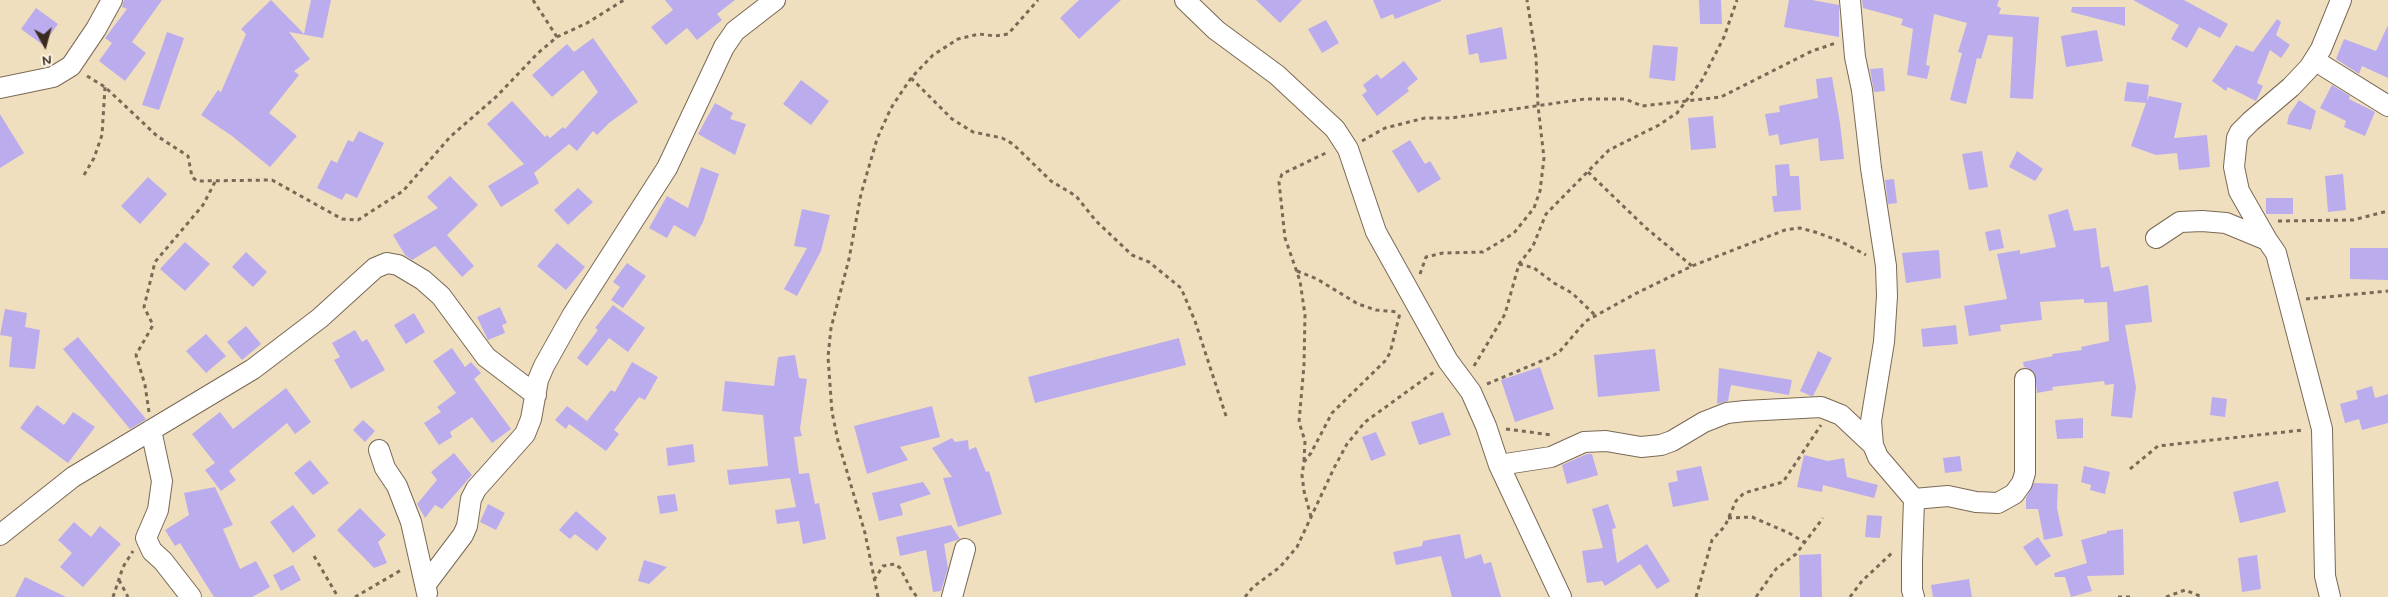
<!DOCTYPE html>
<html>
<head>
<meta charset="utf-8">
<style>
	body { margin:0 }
	#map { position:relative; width:2388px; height:597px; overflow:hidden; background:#f0dfbe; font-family:Mynerve,sans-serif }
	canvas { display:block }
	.north { position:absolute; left:20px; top:20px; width:50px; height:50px; -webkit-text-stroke:4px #fcf5e5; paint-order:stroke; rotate:173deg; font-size:14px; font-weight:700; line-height:20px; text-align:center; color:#3b2a1e }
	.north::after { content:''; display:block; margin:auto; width:18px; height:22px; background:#3b2a1e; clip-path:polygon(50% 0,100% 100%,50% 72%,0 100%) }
</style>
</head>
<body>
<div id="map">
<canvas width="2388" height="597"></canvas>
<div class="north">N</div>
</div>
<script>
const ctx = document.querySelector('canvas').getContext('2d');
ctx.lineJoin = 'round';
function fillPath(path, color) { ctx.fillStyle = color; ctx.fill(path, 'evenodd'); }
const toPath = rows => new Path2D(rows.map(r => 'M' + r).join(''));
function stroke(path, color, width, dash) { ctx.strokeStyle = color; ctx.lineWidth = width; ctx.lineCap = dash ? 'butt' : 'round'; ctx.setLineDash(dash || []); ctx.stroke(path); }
const building = toPath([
	[124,0,162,0,132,42,146,53,125,81,99,61,112,43,105,38,127,9,122,7],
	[271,0,304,34,311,0,331,0,323,38,289,32,310,59,294,71,299,75,269,113,297,136,270,167,232,136,201,115,218,90,221,92,246,34,241,29],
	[665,0,735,0,717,14,722,20,697,40,687,28,666,45,651,27,673,10],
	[1079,0,1121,0,1079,39,1060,18],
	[1256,0,1302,0,1280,23],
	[1373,0,1441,0,1441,1,1395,19,1393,14,1381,19],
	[1699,0,1721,0,1722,24,1700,24],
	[1789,0,1812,0,1839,5,1839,37,1784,27],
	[1862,0,1999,0,1997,6,2001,8,1999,14,2039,17,2033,99,2010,98,2013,37,1988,35,1981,59,1977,58,1966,104,1950,100,1962,53,1958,52,1967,23,1934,14,1926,65,1930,66,1927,79,1907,75,1913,29,1901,25,1903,19,1863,8],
	[2133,0,2184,0,2228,24,2220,38,2199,27,2187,48,2171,39,2179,25],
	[2072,7,2125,7,2125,26,2071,12],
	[36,8,58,24,43,45,21,29],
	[2277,19,2281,22,2276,35,2290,45,2281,58,2270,50,2257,83,2263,86,2256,101,2228,87,2226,91,2212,81,2236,45,2253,52],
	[1326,20,1339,43,1322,53,1308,29],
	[2388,25,2388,78,2362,66,2359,74,2336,59,2344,39,2376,51],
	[1502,27,1507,59,1480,63,1478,53,1469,55,1466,35],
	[2097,30,2103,61,2066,67,2061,36],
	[167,32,184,38,159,110,142,105],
	[593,38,638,102,609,123,597,135,593,131,577,151,569,144,534,173,539,183,501,207,488,186,524,164,487,124,512,101,545,137,547,135,550,138,563,127,565,129,598,92,583,70,552,97,532,75,567,44,574,52],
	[1653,45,1678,47,1675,81,1649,78],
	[1404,61,1418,79,1407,88,1409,91,1377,116,1362,95,1367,91,1363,85,1377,74,1381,79],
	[1883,68,1885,91,1874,92,1870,69],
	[1832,77,1840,123,1844,159,1820,161,1818,138,1780,145,1778,134,1769,136,1765,114,1780,112,1779,106,1818,98,1816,79],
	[801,80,829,101,811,125,783,104],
	[2127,82,2149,85,2147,102,2149,96,2182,103,2174,138,2207,135,2210,167,2179,170,2177,153,2156,155,2131,146,2146,103,2124,101],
	[2332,85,2350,96,2349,99,2375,112,2365,136,2344,127,2346,121,2320,108],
	[2299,100,2316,111,2311,130,2287,124,2289,115],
	[715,103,733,113,730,119,746,124,735,155,698,134],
	[0,114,24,153,0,168],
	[1713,116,1716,148,1691,150,1688,118],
	[359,131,384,143,357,198,346,193,342,200,317,188,331,160,337,163,348,140,353,142],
	[1410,140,1425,164,1430,161,1441,179,1418,193,1392,151],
	[1982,151,1988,187,1969,190,1962,154],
	[2017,151,2043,169,2035,181,2009,167],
	[1789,164,1790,176,1799,176,1801,210,1774,212,1772,196,1777,196,1775,165],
	[701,167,719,174,703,222,695,237,674,225,667,238,649,228,667,196,688,208],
	[2343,174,2346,210,2328,212,2325,176],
	[450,176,478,205,447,235,474,266,462,277,435,246,412,260,405,255,393,235,438,208,427,197],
	[148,177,167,194,140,224,121,206],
	[1894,179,1897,203,1888,204,1885,180],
	[578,188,593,202,568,225,554,210],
	[2266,198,2293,198,2293,214,2266,214],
	[802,209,830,215,821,251,797,296,784,289,807,248,794,246],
	[2068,209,2074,231,2096,228,2101,268,2109,266,2114,292,2148,285,2152,322,2125,325,2136,387,2132,418,2111,416,2114,384,2105,385,2104,381,2052,387,2053,390,2037,393,2035,374,2030,369,2024,367,2023,362,2053,356,2052,354,2082,350,2081,347,2109,341,2107,302,2084,303,2084,299,2040,302,2042,320,2000,325,2001,331,1969,336,1964,306,2007,299,1997,254,2020,250,2020,254,2056,247,2048,215],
	[2000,229,2004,248,1989,251,1985,232],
	[185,242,210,264,185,291,160,269],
	[557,243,585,267,566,290,537,266],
	[2350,248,2388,248,2388,280,2350,279],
	[1939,250,1941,278,1906,283,1902,253],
	[246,252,267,272,253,287,232,267],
	[627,263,646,276,623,308,611,300,620,287,613,282],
	[613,305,645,328,628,352,609,338,587,366,577,358,598,330,595,328],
	[500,307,507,323,502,325,505,333,488,340,477,317],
	[5,309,27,313,25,327,40,330,35,369,9,367,12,337,0,335],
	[414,313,425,332,406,344,394,325],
	[1956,325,1958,344,1923,347,1921,329],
	[246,326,261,344,242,360,227,342],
	[355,330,362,342,367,339,385,370,351,389,334,360,340,357,332,343],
	[206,334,226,356,206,373,186,351],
	[78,337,146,419,145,420,130,429,63,349],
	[1179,338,1186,365,1035,403,1028,377],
	[452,348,465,367,471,362,481,373,474,379,511,429,492,443,472,417,450,432,452,437,439,445,424,423,441,412,437,407,456,393,433,361],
	[1655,349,1660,391,1598,397,1594,355],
	[1818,351,1832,358,1813,396,1811,396,1800,391],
	[795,355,799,378,807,379,800,429,802,436,794,437,799,474,809,473,815,504,819,503,826,539,803,544,799,521,777,524,775,510,796,507,790,478,729,485,727,470,768,466,763,415,722,411,725,381,774,386,778,357],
	[632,362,658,377,645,400,639,397,614,430,619,434,606,451,569,424,566,429,555,420,567,406,587,421,611,390,615,392],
	[1540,367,1554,409,1515,422,1501,380],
	[1719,368,1792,380,1789,395,1731,385,1728,401,1717,404],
	[2372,386,2375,398,2388,394,2388,423,2362,430,2359,419,2345,423,2340,404,2358,399,2356,391],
	[286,388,311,422,295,434,287,423,229,471,236,480,221,491,205,470,215,463,192,434,220,412,233,429],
	[2212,397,2227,399,2225,417,2210,415],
	[37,405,64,425,73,412,95,427,68,463,20,428],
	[932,406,940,437,900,447,908,460,867,474,854,426],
	[1443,412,1451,435,1419,445,1411,422],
	[2083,418,2083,438,2057,439,2055,420],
	[363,420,375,431,365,442,353,430],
	[1376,432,1386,455,1371,461,1362,437],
	[952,438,955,442,968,440,969,450,976,447,986,472,989,471,1002,514,958,527,943,478,952,477,932,448],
	[693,444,695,462,668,466,666,448],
	[454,453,472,475,442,509,435,505,425,518,417,504,437,480,431,472],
	[1587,454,1592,454,1598,475,1567,484,1562,465],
	[1804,455,1828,461,1844,458,1847,477,1878,485,1874,498,1823,485,1822,492,1797,487],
	[1960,456,1962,471,1945,473,1943,458],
	[310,460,329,483,313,495,294,473],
	[1701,466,1709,500,1673,507,1668,483,1678,481,1676,471],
	[2084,466,2110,472,2105,494,2090,490,2091,485,2081,482],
	[2278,481,2286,512,2240,523,2233,492],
	[923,482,931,494,900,504,903,515,879,521,872,493],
	[2034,483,2058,484,2057,508,2063,536,2044,540,2038,509,2026,509,2026,498],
	[215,487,233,525,223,529,240,569,256,561,270,587,252,597,214,597,180,543,175,546,165,530,189,515,184,493],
	[675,494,678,511,660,514,657,496],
	[488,504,505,513,496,530,480,522],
	[1608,504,1616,528,1612,529,1617,563,1647,544,1670,581,1657,589,1640,564,1605,586,1602,581,1587,583,1582,551,1603,548,1592,509],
	[293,505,316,536,293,553,270,522],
	[360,508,386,535,378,542,387,563,374,568,337,530],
	[576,511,607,538,597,551,575,534,570,539,559,530],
	[1867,515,1882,516,1880,538,1865,537],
	[74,522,91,537,100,526,121,544,83,587,60,567,72,553,58,540],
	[951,525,960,539,944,544,948,568,941,591,933,592,926,550,900,556,896,537],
	[2123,529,2124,575,2087,576,2092,591,2071,597,2065,577,2055,577,2054,573,2087,563,2081,540,2107,533,2107,531],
	[1460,534,1465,559,1481,554,1484,564,1491,562,1501,597,1452,597,1441,556,1396,565,1393,552,1422,546,1423,541],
	[2038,537,2051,556,2036,566,2023,547],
	[1821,554,1822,597,1800,597,1799,555],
	[2257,555,2261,589,2242,592,2238,558],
	[644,560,667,567,649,584,638,581],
	[293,565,301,580,281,591,273,575],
	[25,577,66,597,15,597],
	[1969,579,1972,597,1933,597,1931,585]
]);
const path = toPath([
	[533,0,557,37],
	[87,76,105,87,157,136,188,156,192,177,197,181,272,180,342,219,358,220,403,191,450,137,497,96,538,53,557,37,587,23,624,0],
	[911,78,952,119,973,132,1002,138,1013,144,1051,181,1076,196,1096,221,1132,255,1149,262,1181,288,1195,321,1227,419],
	[1362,141,1385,128,1425,118,1451,118,1585,99,1625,99,1642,106,1721,97,1812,51,1836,43],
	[1588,172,1646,228,1692,266],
	[84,175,94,158,102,135,105,87],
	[2278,221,2353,220,2388,211],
	[1519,264,1534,268,1554,283,1572,293,1596,316],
	[1297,271,1317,279,1358,304,1376,310,1399,312],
	[1420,274,1426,257,1443,253,1483,252,1498,243,1514,233,1534,208,1540,191,1544,158,1538,106,1536,57,1527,0],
	[2306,299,2388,291],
	[1474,366,1505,314,1519,264,1533,246,1546,214,1609,150,1659,125,1677,113,1702,80,1724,37,1737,0],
	[1487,384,1551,357,1560,351,1586,321,1635,294,1692,266,1785,230,1800,228,1815,232,1840,241,1866,255],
	[149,412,145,385,136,355,153,325,144,307,155,262,203,205,215,182],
	[1506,429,1552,435],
	[1304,461,1305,441,1299,422,1304,365,1305,315,1300,281,1285,238,1279,182,1282,174,1328,152],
	[2130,469,2158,446,2303,430],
	[1311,517,1304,491,1302,475,1304,462,1311,453,1332,413,1385,361,1390,353,1400,313],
	[1728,518,1752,517,1789,533,1804,542],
	[314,556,338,597],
	[119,580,128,597],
	[874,580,883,566,895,564,900,568,911,589,917,597],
	[113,597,123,567,133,551],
	[355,597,403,569],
	[878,597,865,533,838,441,832,412,828,357,831,328,849,259,861,194,877,139,891,108,911,78,933,55,958,39,979,34,995,36,1008,34,1038,0],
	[1245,597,1253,587,1280,567,1297,547,1334,468,1347,444,1365,422,1434,372],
	[1696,597,1712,540,1725,526,1736,501,1744,493,1783,482,1821,425],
	[1756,597,1776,569,1796,554,1823,518],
	[1850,597,1862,581,1894,551],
	[2118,597,2131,597],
	[2166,597,2185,590,2202,597]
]);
const street = toPath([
	[1185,0,1216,30,1277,75,1335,129,1348,149,1376,232,1448,361,1471,392,1486,426,1499,465,1561,597],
	[1850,0,1855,57,1862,90,1871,168,1886,266,1887,296,1884,342,1871,421,1873,445,1878,457,1914,499],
	[2314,60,2388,106],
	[0,88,53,77,71,66,96,29,112,0],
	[2156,238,2180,222,2202,221,2226,223,2267,240,2276,253,2322,429,2325,576,2330,597],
	[2267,240,2239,191,2234,167,2237,138,2240,132,2251,121,2291,87,2309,68,2321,49,2341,0],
	[151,430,162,481,158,510,146,538,152,551,163,561,191,597],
	[379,450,385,468,397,486,411,522,427,593],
	[1499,465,1551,457,1584,442,1606,441,1641,447,1661,445,1672,441,1704,422,1727,413,1745,411,1821,407,1841,415,1873,445],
	[0,535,73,477,253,369,320,318,375,268,387,263,398,265,423,280,441,296,486,357,536,395],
	[426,584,463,535,467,526,471,499,476,489,525,434,531,419,538,380,544,366,572,316,667,168,724,47,735,31,775,0],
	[952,597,965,549],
	[1914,597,1912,590,1912,561,1914,499,1948,496,1976,502,1998,503,2014,494,2022,483,2025,473,2025,379]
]);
fillPath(building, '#bbacee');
stroke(street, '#7a6956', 22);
stroke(path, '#7a6956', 3, [4, 4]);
stroke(street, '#fff', 20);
</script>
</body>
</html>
